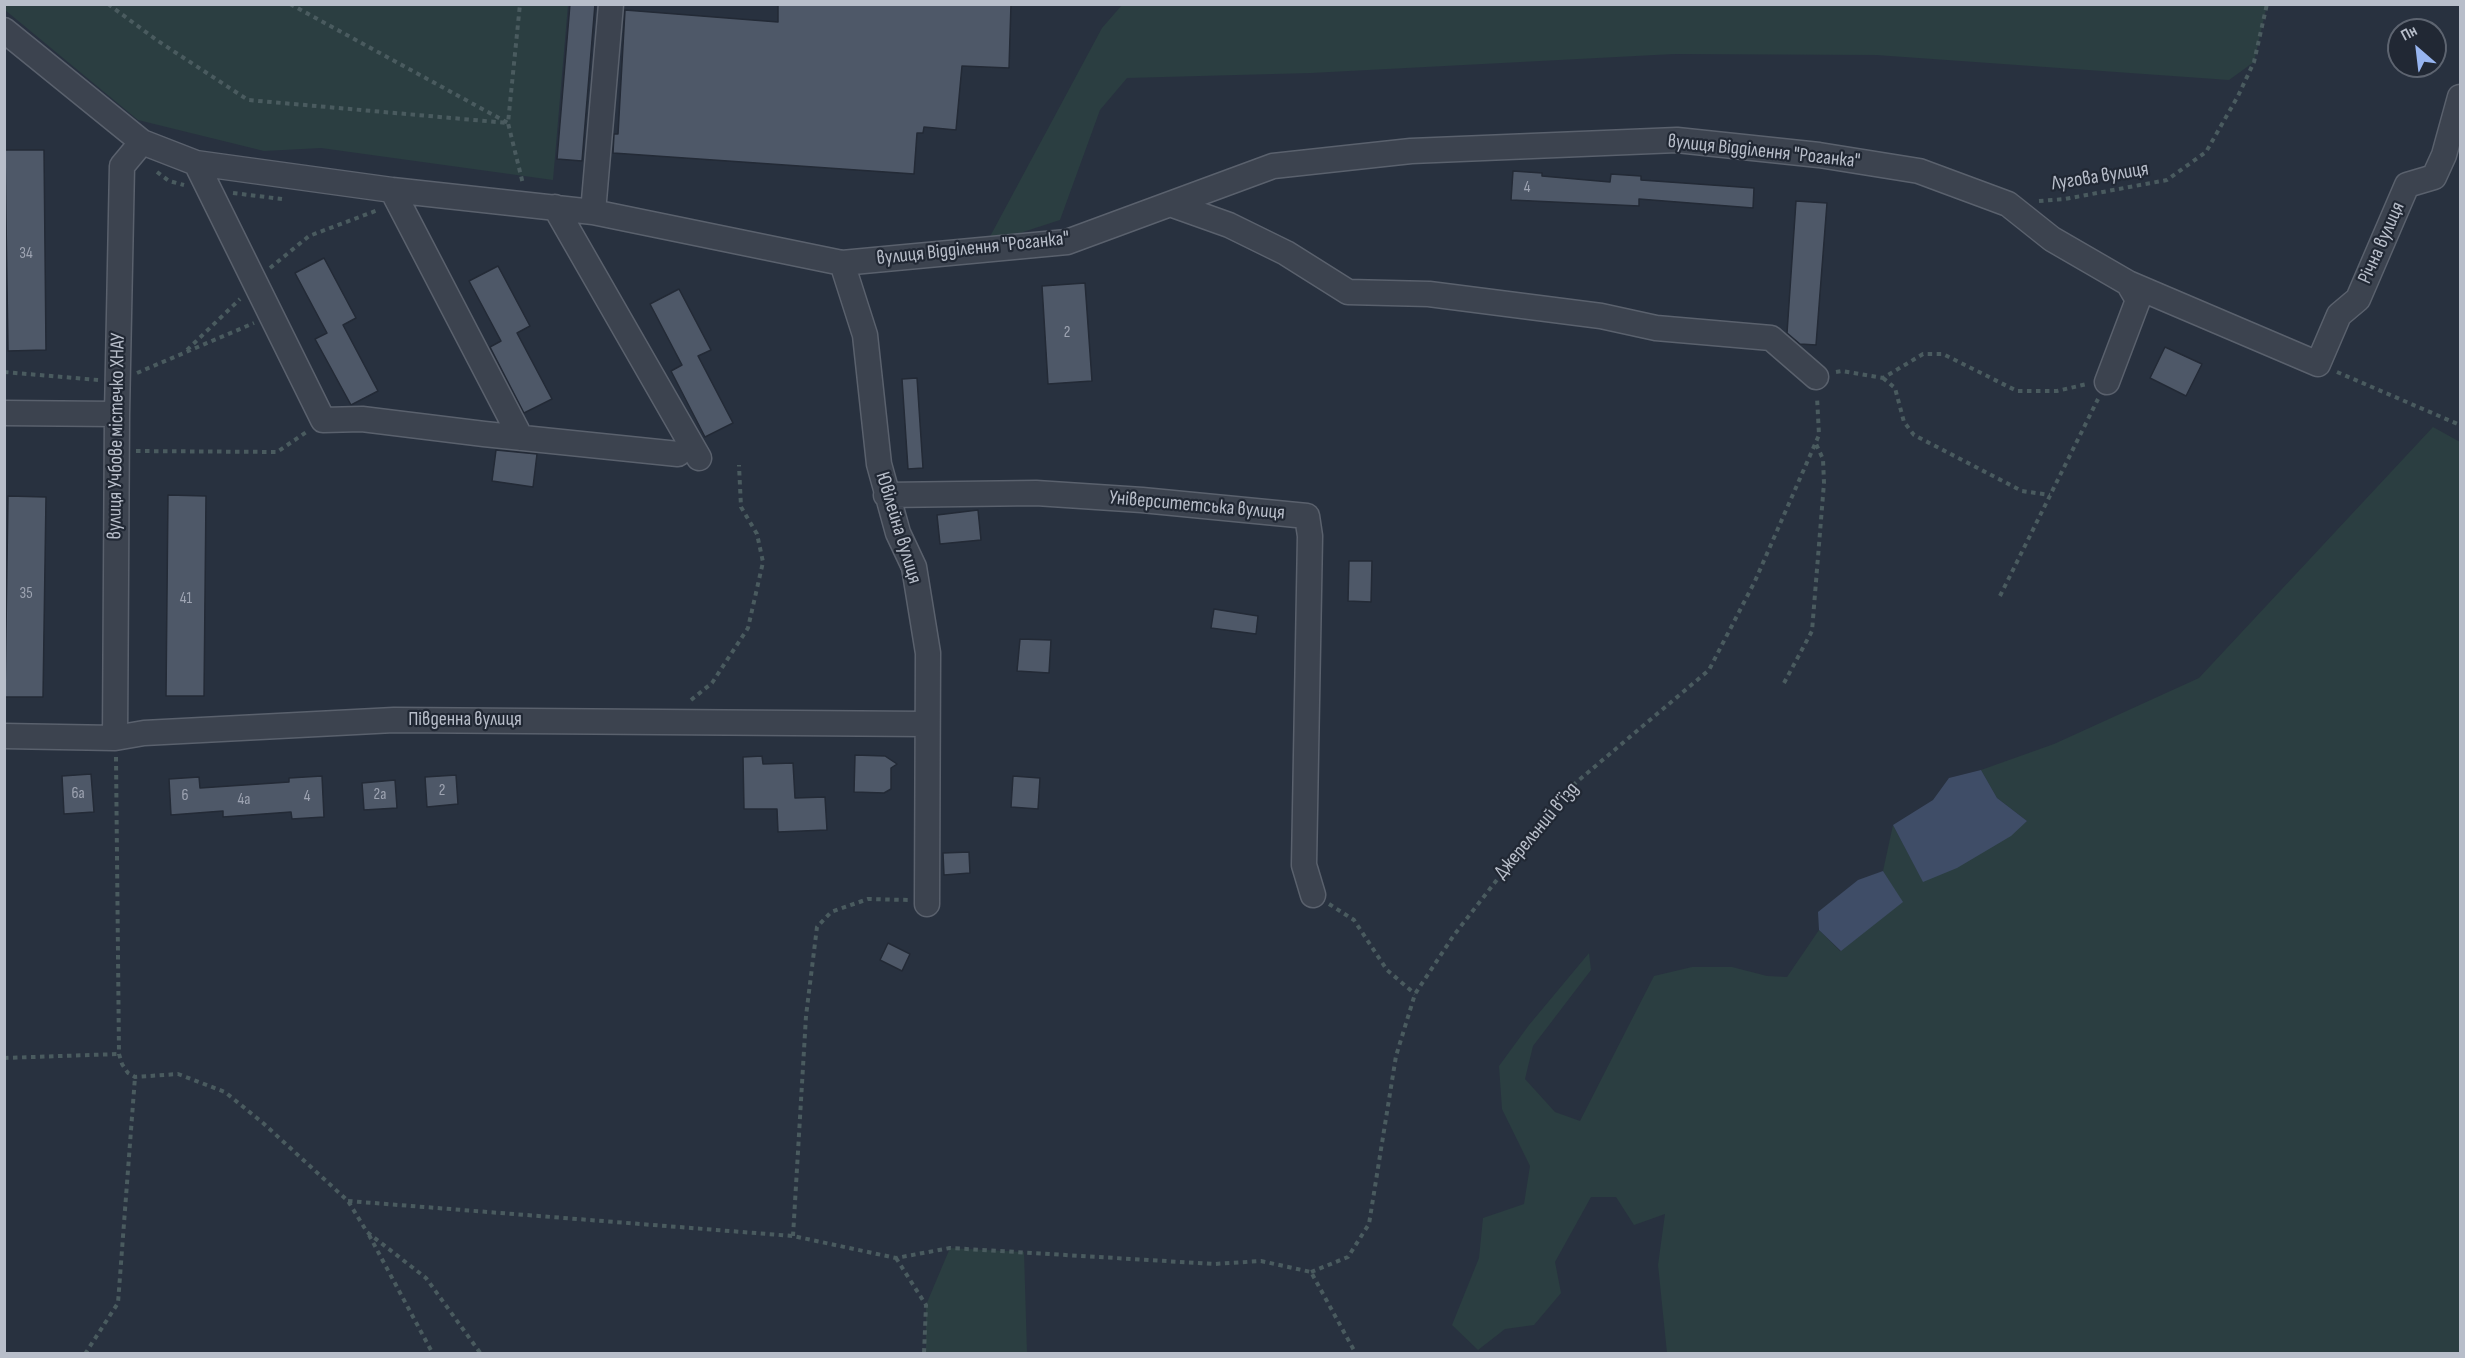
<!DOCTYPE html>
<html>
<head>
<meta charset="utf-8">
<style>
	body { margin:0 }
	#map { position:relative; width:2465px; height:1358px; overflow:hidden; background:#28313f; font-family:"Sofia Sans Condensed",sans-serif }
	canvas { display:block }
	.frame { position:absolute; inset:0; border:6px solid #b8beca; pointer-events:none }
	.north { position:absolute; left:2387px; top:18px; width:60px; height:60px; box-sizing:border-box; background:#212834; border:2px solid #5d6470; border-radius:50%; rotate:332deg; font-size:16px; font-weight:700; line-height:24px; text-align:center; color:#b8beca }
	.north::after { content:''; display:block; margin:auto; width:21px; height:27px; background:#97b5f0; clip-path:polygon(50% 0,100% 100%,50% 72%,0 100%) }
</style>
</head>
<body>
<div id="map">
<canvas width="2465" height="1358"></canvas>
<div class="frame"></div>
<div class="north">Пн</div>
</div>
<script>
const ctx = document.querySelector('canvas').getContext('2d');
ctx.lineJoin = 'round';
function fillPath(path, color) { ctx.fillStyle = color; ctx.fill(path, 'evenodd'); }
const toPath = rows => new Path2D(rows.map(r => 'M' + r).join(''));
function stroke(path, color, width, dash) { ctx.strokeStyle = color; ctx.lineWidth = width; ctx.lineCap = dash ? 'butt' : 'round'; ctx.setLineDash(dash || []); ctx.stroke(path); }
function write(font, color, halo, rows, align = 'center') {
  ctx.font = font + ' "Sofia Sans Condensed",sans-serif'; ctx.lineWidth = 4.5; ctx.setLineDash([]); ctx.textBaseline = 'middle'; ctx.strokeStyle = halo; ctx.fillStyle = color; for (const [text, x, y, turn = 0] of rows) {
    ctx.save(); ctx.translate(x, y); ctx.rotate((+turn || 0) * Math.PI / 180); ctx.textAlign = isNaN(turn) ? turn : align; if (halo) ctx.strokeText(text, 0, 0); ctx.fillText(text, 0, 0); ctx.restore();
  }
}
const green = toPath([
	[4,5,568,5,553,180,321,148,264,151,138,120,5,10],
	[1122,5,2267,5,2254,62,2229,80,1876,55,1674,54,1311,73,1127,78,1100,110,1060,220,986,244,1102,28],
	[2433,427,2460,442,2460,1353,1667,1353,1658,1265,1665,1214,1634,1225,1616,1197,1591,1197,1555,1262,1561,1293,1534,1325,1505,1329,1478,1350,1452,1325,1479,1258,1483,1218,1524,1204,1530,1166,1502,1109,1499,1066,1529,1025,1589,953,1591,970,1533,1046,1525,1079,1555,1112,1580,1121,1654,976,1692,967,1732,967,1767,976,1787,977,1819,930,1840,951,1902,902,1883,871,1893,825,1923,881,2027,821,1997,798,1981,770,2054,744,2199,678],
	[950,1248,1024,1252,1027,1353,926,1353,926,1305]
]);
const water = toPath([
	[1981,770,1997,798,2027,821,2011,836,1957,868,1923,882,1893,825,1933,800,1949,778],
	[1883,871,1903,902,1841,951,1819,930,1818,912,1858,880]
]);
const building = toPath([
	[570,4,595,4,582,161,557,159,570,4],
	[778,4,1011,4,1009,68,962,66,956,130,924,127,923,133,917,133,914,174,613,153,614,134,618,134,625,10,778,22,778,4],
	[5,150,44,150,46,350,8,351,5,150],
	[1513,171,1542,173,1542,176,1610,182,1611,174,1641,176,1641,180,1754,188,1753,208,1639,199,1639,206,1511,200,1513,171],
	[1796,201,1827,203,1816,345,1800,344,1787,333,1796,201],
	[324,258,356,318,343,325,378,391,351,405,315,339,327,333,295,273,324,258],
	[498,266,530,326,517,333,552,399,524,413,490,347,501,341,469,281,498,266],
	[1085,283,1092,381,1048,384,1042,286,1085,283],
	[679,289,711,350,698,356,733,423,705,437,671,371,682,365,650,304,679,289],
	[2165,347,2202,364,2186,396,2150,378,2165,347],
	[917,378,923,468,908,469,902,379,917,378],
	[496,450,537,454,533,487,492,481,496,450],
	[168,495,206,496,204,696,166,696,168,495],
	[8,496,46,497,43,697,5,697,8,496],
	[978,510,981,540,940,544,937,515,978,510],
	[1349,561,1372,561,1371,602,1348,601,1349,561],
	[1214,609,1258,616,1256,634,1211,628,1214,609],
	[1020,639,1051,640,1049,673,1017,671,1020,639],
	[855,755,885,756,897,764,891,768,891,789,884,793,854,792,855,755],
	[762,756,763,764,793,763,795,798,825,797,827,830,778,832,777,809,744,809,743,757,762,756],
	[91,774,94,812,64,814,62,776,91,774],
	[456,775,458,804,427,807,425,777,456,775],
	[322,776,324,817,292,819,291,812,223,817,223,811,171,815,169,779,199,777,200,788,289,782,289,778,322,776],
	[1013,776,1040,778,1038,809,1011,807,1013,776],
	[395,780,397,808,364,810,362,783,395,780],
	[969,852,970,873,944,875,943,853,969,852],
	[888,943,910,954,902,971,880,960,888,943]
]);
const path = toPath([
	[108,4,158,41,248,100,508,123,523,184],
	[290,4,508,123,520,4],
	[157,172,169,181,184,185],
	[233,193,282,199],
	[2039,201,2065,199,2167,180,2206,152,2238,96,2254,62,2267,4],
	[270,268,309,236,378,210],
	[187,350,240,299],
	[4,372,98,380],
	[1836,372,1842,371,1883,378,1923,354,1943,354,2017,391,2057,391,2087,384],
	[2337,372,2460,425],
	[137,373,254,323],
	[1883,378,1895,388,1904,422,1914,435,2022,491,2050,495],
	[136,451,277,452,308,431],
	[2000,596,2098,399],
	[1784,683,1812,631,1824,483,1823,459,1816,444],
	[691,700,712,683,748,628,763,562,757,534,741,507,739,465],
	[116,757,119,1054,122,1064,128,1073,135,1077,178,1074,225,1092,263,1123,348,1201,367,1232,426,1278,481,1354],
	[1329,904,1354,920,1387,970,1415,994],
	[4,1058,119,1054],
	[348,1201,793,1236,896,1258,950,1248,1214,1264,1261,1261,1311,1272,1356,1354],
	[369,1235,433,1354],
	[793,1236,806,1016,817,927,831,912,868,899,909,900],
	[896,1258,926,1305,924,1354],
	[1311,1272,1348,1257,1369,1224,1396,1056,1415,994,1454,935,1566,791,1709,670,1755,581,1819,435,1817,397],
	[85,1354,118,1303,135,1077]
]);
const minor = toPath([
	[4,30,142,142,196,163,392,190,593,212,842,263,1067,242,1273,166,1411,151,1677,140,1819,155,1919,171,2008,204,2052,239,2128,283,2318,364,2339,315,2358,299,2407,185,2434,177,2444,155,2460,97],
	[196,163,323,420,362,419,484,434,678,454],
	[392,190,521,438],
	[1170,204,1229,225,1286,253,1348,292,1429,294,1601,316,1656,328,1771,338,1816,377],
	[555,207,699,458],
	[593,212,611,4],
	[842,263,865,335,879,464,898,533,914,567,928,653,927,904],
	[2107,382,2138,300,2128,283],
	[4,413,117,414],
	[886,495,1036,493,1142,500,1307,516,1310,536,1304,865,1313,895],
	[4,736,115,738,144,733,394,720,926,724],
	[115,738,117,414,122,166,142,142]
]);
const numberNames = [
	["4",1527,188],
	["34",26,254],
	["2",1067,333],
	["35",26,594],
	["41",186,599],
	["2",442,791],
	["6а",78,794],
	["2а",380,795],
	["6",185,796],
	["4",307,797],
	["4а",244,800]
];
const streetNames = [
	["вулиця Відділення \"Роганка\"",1764,152,6],
	["Лугова вулиця",2100,177,-9],
	["Річна вулиця",2382,243,-66],
	["вулиця Відділення \"Роганка\"",973,249,-6],
	["вулиця Учбове містечко ХНАУ",117,436,-89],
	["Університетська вулиця",1197,506,5],
	["Ювілейна вулиця",898,528,73],
	["Південна вулиця",465,720],
	["Джерельний в’їзд",1537,831,-50]
];
fillPath(green, '#2b3e41');
fillPath(water, '#3f4d67');
fillPath(building, '#4e5868');
stroke(building, '#232a36', 1.5);
stroke(minor, '#5a616d', 27);
stroke(path, '#4a5b5f', 4, [4.5, 4.5]);
stroke(minor, '#3c434f', 24);
write('16px', '#9ea4b2', null, numberNames);
write('20px', '#b8beca', '#212834', streetNames);
</script>
</body>
</html>
